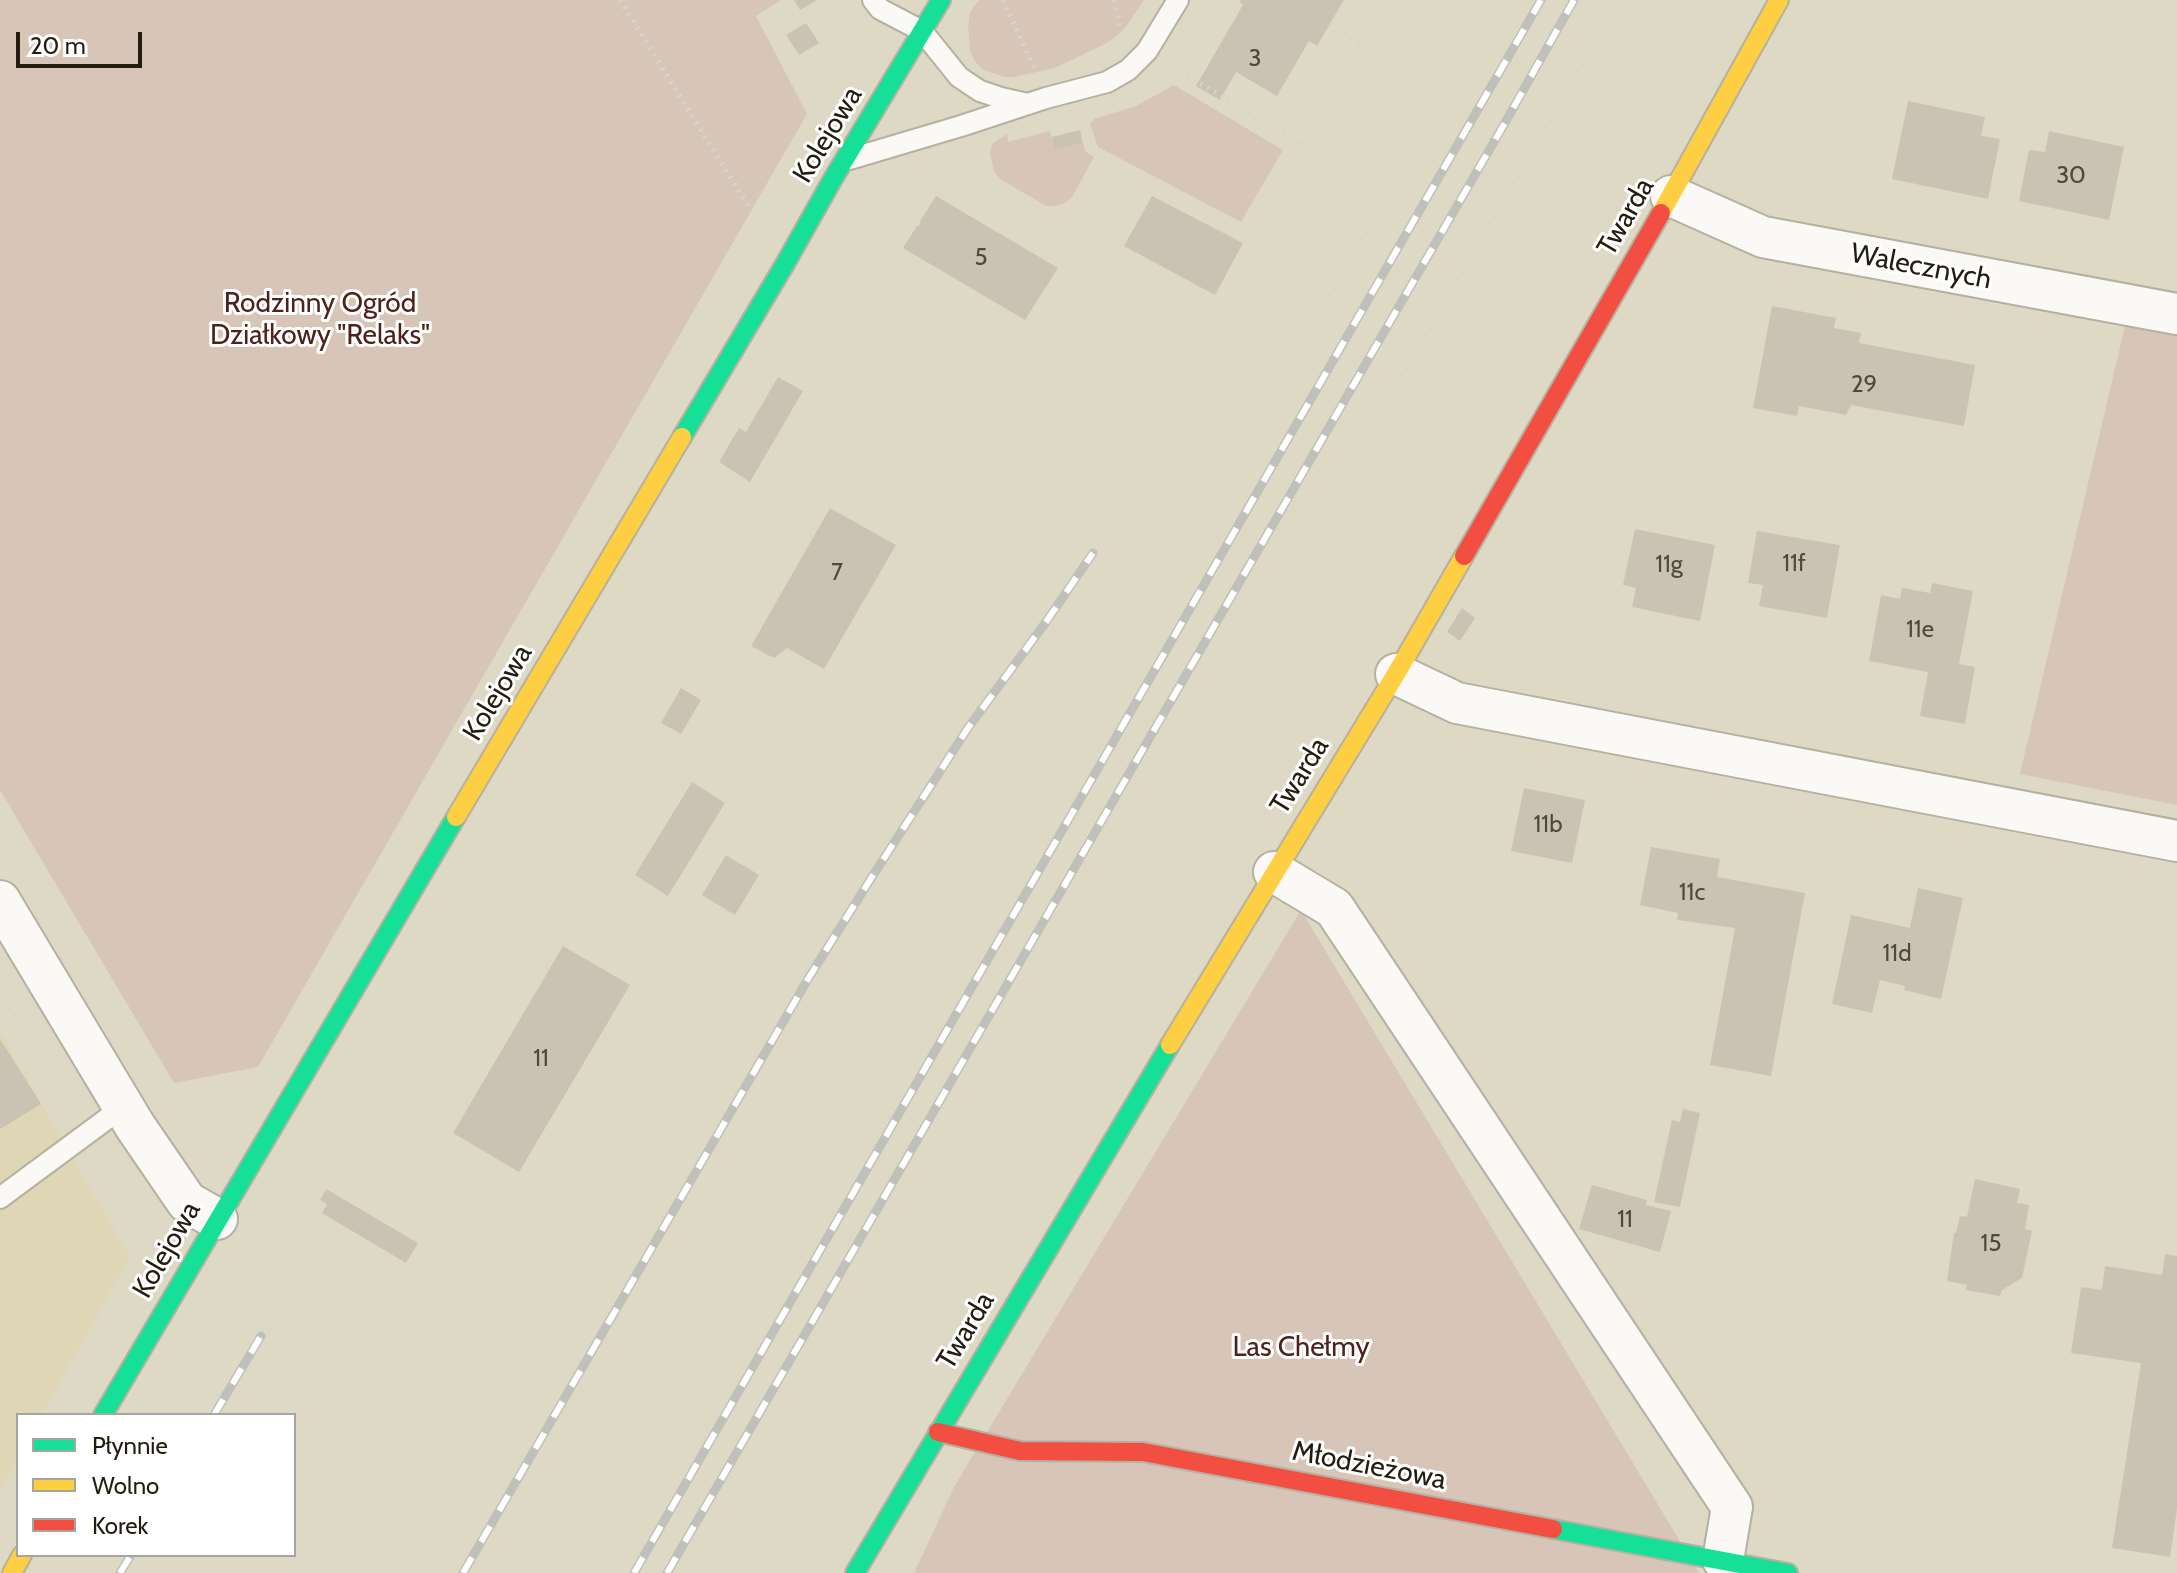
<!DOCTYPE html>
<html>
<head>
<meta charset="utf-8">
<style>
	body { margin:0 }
	#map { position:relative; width:2177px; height:1573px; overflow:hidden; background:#ded9c4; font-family:Cabin,sans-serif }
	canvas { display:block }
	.legend { position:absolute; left:16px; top:1413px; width:280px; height:144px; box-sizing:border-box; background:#fff; border:2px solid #a6a59f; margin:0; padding:10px 14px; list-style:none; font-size:24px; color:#211e10 }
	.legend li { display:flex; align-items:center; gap:16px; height:40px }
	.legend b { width:40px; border:2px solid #a6a59f }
	.scale { position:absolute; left:16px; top:32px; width:126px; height:36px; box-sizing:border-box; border:4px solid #211e10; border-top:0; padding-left:10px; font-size:24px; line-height:28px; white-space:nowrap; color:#211e10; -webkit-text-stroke:6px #fff; paint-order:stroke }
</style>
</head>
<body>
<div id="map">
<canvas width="2177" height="1573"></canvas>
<ul class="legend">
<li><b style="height:10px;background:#16e098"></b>Płynnie</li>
<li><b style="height:10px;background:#ffcf43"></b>Wolno</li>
<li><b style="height:10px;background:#f24e42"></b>Korek</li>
</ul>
<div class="scale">20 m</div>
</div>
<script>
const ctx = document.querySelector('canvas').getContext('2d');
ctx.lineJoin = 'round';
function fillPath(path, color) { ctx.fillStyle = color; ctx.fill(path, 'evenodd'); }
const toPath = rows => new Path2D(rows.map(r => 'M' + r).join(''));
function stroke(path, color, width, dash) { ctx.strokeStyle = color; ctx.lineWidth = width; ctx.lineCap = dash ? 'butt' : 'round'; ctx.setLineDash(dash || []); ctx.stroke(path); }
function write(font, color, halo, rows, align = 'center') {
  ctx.font = font + ' Cabin,sans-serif'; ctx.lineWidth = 6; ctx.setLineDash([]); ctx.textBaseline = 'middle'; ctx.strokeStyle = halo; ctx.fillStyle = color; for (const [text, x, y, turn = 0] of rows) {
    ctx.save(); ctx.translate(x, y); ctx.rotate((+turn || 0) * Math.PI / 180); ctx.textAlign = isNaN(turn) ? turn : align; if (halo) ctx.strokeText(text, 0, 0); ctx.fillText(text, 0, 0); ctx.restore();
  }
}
const built = toPath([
	[0,1032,130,1257,42,1415,18,1415,18,1457,0,1489]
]);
const green = toPath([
	[0,0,781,0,756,16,807,114,258,1067,174,1083,0,790],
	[979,0,1144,0,1127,25,1117,36,1105,44,1055,68,1014,77,1004,77,984,70,976,63,970,51,968,26,970,12],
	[1174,85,1283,150,1241,222,1098,147,1090,124,1094,119,1136,106],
	[1050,131,1055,149,1083,143,1086,152,1094,157,1072,197,1066,203,1056,206,1046,206,1000,179,994,171,990,154,992,144,1007,134,1008,142],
	[2127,317,2177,327,2177,805,2020,774],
	[1301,910,1699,1573,914,1573,954,1487]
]);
const building = toPath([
	[794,0,817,0,800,10],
	[1241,0,1344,0,1317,46,1309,41,1277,96,1236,72,1220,100,1196,86,1243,5,1240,2],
	[806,23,819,43,799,55,786,35],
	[1908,101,1985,117,1981,136,2000,139,1988,199,1892,179],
	[1080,130,1083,143,1055,150,1052,137],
	[2049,131,2124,147,2109,220,2019,201,2029,150,2045,152],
	[936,196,1058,268,1025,320,903,248],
	[1152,196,1243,243,1215,295,1124,246],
	[1772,306,1836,318,1834,328,1861,333,1859,343,1975,365,1964,426,1851,405,1846,415,1799,406,1797,416,1753,408],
	[778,377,803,391,750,482,719,462,739,428,746,432],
	[830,508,896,545,824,669,787,648,774,658,751,646],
	[1635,529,1715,545,1700,621,1632,607,1636,588,1623,585],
	[1757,531,1840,545,1827,618,1759,606,1763,585,1748,583],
	[1932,583,1973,591,1959,664,1975,667,1965,724,1920,716,1928,672,1869,661,1881,595,1900,599,1902,588,1930,593],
	[1462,608,1475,618,1460,641,1447,632],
	[681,688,701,700,681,734,661,723],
	[692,782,725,803,668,896,635,875],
	[1524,788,1585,800,1572,863,1511,851],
	[1651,847,1720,859,1717,877,1805,893,1771,1076,1710,1065,1735,928,1677,920,1678,913,1640,905],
	[726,855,759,875,735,915,702,895],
	[1918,888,1963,898,1941,999,1904,990,1905,986,1880,980,1872,1013,1832,1004,1851,915,1910,928],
	[563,946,630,985,519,1172,453,1133],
	[0,1039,41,1104,0,1129],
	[1683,1109,1700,1113,1680,1207,1654,1202,1672,1120,1680,1122],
	[1975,1179,2020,1189,2017,1203,2029,1205,2025,1229,2032,1231,2022,1278,2002,1290,2000,1296,1966,1290,1967,1285,1947,1281,1954,1233,1956,1233,1960,1216,1967,1217],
	[1592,1185,1647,1200,1646,1205,1671,1211,1660,1252,1579,1229],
	[326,1189,418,1243,406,1263,322,1213,327,1204,320,1200],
	[2165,1254,2177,1256,2177,1509,2170,1557,2112,1548,2141,1363,2071,1353,2081,1287,2102,1290,2105,1266,2162,1275]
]);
const path = toPath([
	[620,0,759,223],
	[1003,0,1034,68],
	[1114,0,1122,32],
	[1213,0,1225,14,1233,0],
	[1329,26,1361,46],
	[1173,67,1303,145,1388,0],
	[920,224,913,222,944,163],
	[1314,324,1503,0],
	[1401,377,1621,0],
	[0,994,69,1110]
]);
const lane = toPath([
	[873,0,880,9,922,31,959,77,980,91,1001,98,1028,104],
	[850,159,961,126,1046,98,1107,82,1128,70,1147,51,1178,0],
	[0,1198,123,1107]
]);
const street = toPath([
	[1671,196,1763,237,2177,314],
	[1396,674,1457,703,2177,841],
	[1274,872,1334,908,1732,1507,1723,1560],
	[0,901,135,1126,187,1202,217,1219]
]);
const fast = toPath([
	[682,437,785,264,834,177,941,0],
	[103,1415,456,817],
	[1553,1529,1788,1573],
	[855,1573,1170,1045]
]);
const slow = toPath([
	[1661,213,1779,0],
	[456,817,682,437],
	[1170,1045,1396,674,1464,556],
	[12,1573,22,1555]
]);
const jam = toPath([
	[1464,556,1661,213],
	[938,1432,1020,1451,1143,1452,1553,1529]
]);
const rail = toPath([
	[214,1415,261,1336],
	[120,1573,131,1555],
	[463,1573,808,979,870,880,968,728,1046,622,1093,553],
	[634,1573,1541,0],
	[667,1573,1502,128,1574,0]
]);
const numberNames = [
	["3",1255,59],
	["30",2071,176],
	["5",981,258],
	["29",1864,385],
	["11f",1794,564],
	["11g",1669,565],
	["7",837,573],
	["11e",1920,630],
	["11b",1548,825],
	["11c",1692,893],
	["11d",1897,954],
	["11",541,1059],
	["11",1625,1220],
	["15",1991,1244]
];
const streetNames = [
	["Kolejowa",828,135,-59],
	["Twarda",1626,217,-60],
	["Walecznych",1921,267,11],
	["Kolejowa",498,693,-59],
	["Twarda",1300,776,-58],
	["Kolejowa",167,1250,-60],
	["Twarda",966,1331,-59],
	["Młodzieżowa",1369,1466,11]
];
const parkNames = [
	["Rodzinny Ogród",320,304],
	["Działkowy \"Relaks\"",320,336],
	["Las Chełmy",1301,1348]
];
fillPath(built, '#ded6b4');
fillPath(green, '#d7c6b8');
fillPath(building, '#cac3b4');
stroke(lane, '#b5b1a1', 24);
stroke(street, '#b5b1a1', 44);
stroke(fast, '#b5b1a1', 22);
stroke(slow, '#b5b1a1', 22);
stroke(jam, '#b5b1a1', 22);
stroke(path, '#d6d5ce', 5, [2, 6]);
stroke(lane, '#faf9f6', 20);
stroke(street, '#faf9f6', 40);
stroke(fast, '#16e098', 18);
stroke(slow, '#ffcf43', 18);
stroke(jam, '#f24e42', 18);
stroke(rail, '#c0c0ba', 9);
stroke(rail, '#fff', 6, [18]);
write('24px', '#4d493b', null, numberNames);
write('28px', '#211e10', '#fff', streetNames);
write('28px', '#4f2219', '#fff', parkNames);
</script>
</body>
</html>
